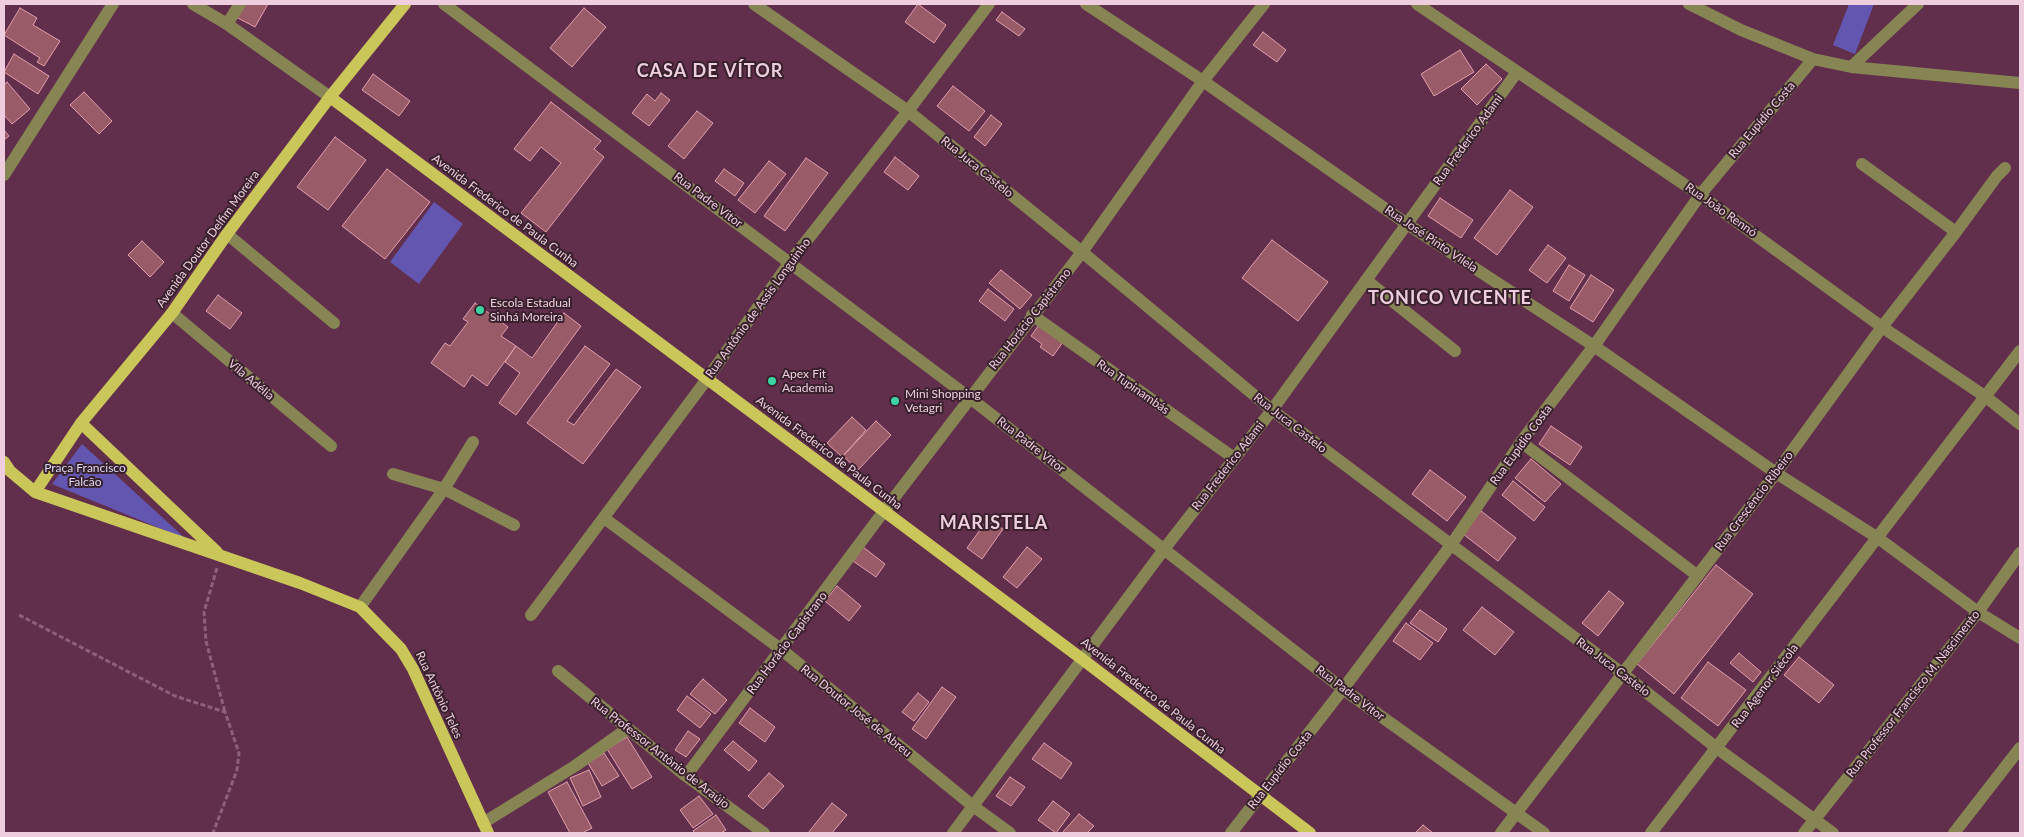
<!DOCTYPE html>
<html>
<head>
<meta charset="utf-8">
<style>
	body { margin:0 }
	#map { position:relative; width:2024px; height:837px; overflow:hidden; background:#612f4b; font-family:Lato,sans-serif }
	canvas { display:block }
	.frame { position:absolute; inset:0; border:5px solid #eecede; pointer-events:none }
</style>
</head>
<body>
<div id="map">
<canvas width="2024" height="837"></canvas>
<div class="frame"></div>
</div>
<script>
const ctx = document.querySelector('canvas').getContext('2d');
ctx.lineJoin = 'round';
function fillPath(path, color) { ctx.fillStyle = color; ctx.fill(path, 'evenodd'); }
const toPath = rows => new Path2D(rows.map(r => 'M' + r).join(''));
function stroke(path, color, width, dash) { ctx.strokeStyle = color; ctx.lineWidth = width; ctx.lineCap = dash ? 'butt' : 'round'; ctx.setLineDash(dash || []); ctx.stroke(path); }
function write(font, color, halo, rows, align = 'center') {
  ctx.font = font + ' Lato,sans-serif'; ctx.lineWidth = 4; ctx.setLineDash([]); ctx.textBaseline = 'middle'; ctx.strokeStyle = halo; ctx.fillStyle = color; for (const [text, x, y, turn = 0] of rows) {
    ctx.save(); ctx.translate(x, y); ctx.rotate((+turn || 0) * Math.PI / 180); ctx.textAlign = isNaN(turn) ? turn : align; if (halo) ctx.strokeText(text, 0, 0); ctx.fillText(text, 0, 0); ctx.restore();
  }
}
const green = toPath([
	[1849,4,1874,4,1855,54,1833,45],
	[434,202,463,224,419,284,390,262],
	[82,444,186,539,52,484]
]);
const building = toPath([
	[244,4,268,4,255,27,236,17,244,4],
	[918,4,946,25,934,43,905,22,918,4],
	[20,8,37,18,33,25,60,41,44,66,37,62,40,58,4,35,20,8],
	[584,8,606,27,572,67,550,48,584,8],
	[1002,12,1025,29,1019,36,996,20,1002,12],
	[1263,32,1286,50,1277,62,1253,45,1263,32],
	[1460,50,1474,72,1434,96,1421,74,1460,50],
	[14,54,49,76,38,94,4,72,14,54],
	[1486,64,1502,79,1477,105,1461,89,1486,64],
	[373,74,410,101,399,116,362,90,373,74],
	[7,82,30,109,12,124,4,115,4,85,7,82],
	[953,86,985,111,969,131,937,106,953,86],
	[84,92,112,121,99,134,70,105,84,92],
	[661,93,670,100,649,126,632,113,647,94,655,101,661,93],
	[551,102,601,141,594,149,604,157,546,232,521,213,561,163,541,147,530,161,514,149,551,102],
	[697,111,713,123,684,159,668,146,697,111],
	[991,115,1002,124,985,146,974,137,991,115],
	[4,130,9,136,4,140,4,130],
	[335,137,366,160,328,210,297,187,335,137],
	[895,157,919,176,908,190,884,172,895,157],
	[806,158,828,173,785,231,764,216,806,158],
	[769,161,786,174,755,213,738,200,769,161],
	[387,169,430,202,385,259,342,226,387,169],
	[724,169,744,183,735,196,715,181,724,169],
	[1510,190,1533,207,1497,255,1474,238,1510,190],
	[1440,198,1473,220,1461,238,1428,216,1440,198],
	[1272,240,1328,282,1298,321,1242,278,1272,240],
	[142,241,164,262,150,277,128,255,142,241],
	[1548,245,1566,258,1547,283,1529,270,1548,245],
	[1569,265,1585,275,1569,301,1553,291,1569,265],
	[1001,270,1032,295,1020,309,989,283,1001,270],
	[1591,275,1614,290,1593,322,1570,308,1591,275],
	[988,289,1014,309,1005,321,979,301,988,289],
	[218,295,242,313,230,329,206,311,218,295],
	[475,303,508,327,501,336,516,346,487,386,472,375,464,387,431,363,445,343,450,346,468,322,463,319,475,303],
	[564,313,581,326,516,415,499,403,520,373,505,362,516,346,532,358,564,313],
	[1039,325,1063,342,1053,356,1040,347,1042,344,1031,336,1039,325],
	[585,346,610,364,567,421,574,425,616,369,641,387,583,464,527,423,585,346],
	[852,417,866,430,842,457,827,443,852,417],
	[876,421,891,435,858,470,843,456,876,421],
	[1551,426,1582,447,1570,465,1539,444,1551,426],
	[1531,459,1561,484,1545,502,1515,478,1531,459],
	[1430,470,1466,497,1447,521,1412,494,1430,470],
	[1513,481,1545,507,1534,521,1502,495,1513,481],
	[1481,511,1516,538,1498,561,1463,534,1481,511],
	[988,519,1003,529,982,559,967,548,988,519],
	[863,547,885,564,876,577,853,561,863,547],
	[1027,547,1042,559,1017,588,1003,577,1027,547],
	[1716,565,1753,594,1674,694,1637,664,1716,565],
	[837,586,861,606,849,621,825,601,837,586],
	[1609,591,1624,603,1598,636,1582,623,1609,591],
	[1482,607,1514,632,1495,655,1463,630,1482,607],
	[1420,610,1447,629,1438,642,1410,623,1420,610],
	[1406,623,1433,643,1420,660,1393,641,1406,623],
	[1739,653,1761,672,1753,682,1730,663,1739,653],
	[1799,657,1834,685,1819,703,1784,675,1799,657],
	[1708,662,1746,690,1718,726,1681,698,1708,662],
	[703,679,727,700,715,714,690,694,703,679],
	[942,687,956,697,926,739,912,729,942,687],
	[918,693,929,702,914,721,902,712,918,693],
	[687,696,711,714,700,728,677,710,687,696],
	[750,708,775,727,765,742,739,723,750,708],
	[688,731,700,739,686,757,675,750,688,731],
	[627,737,652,777,632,789,607,749,627,737],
	[733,741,757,761,749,771,724,750,733,741],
	[1044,743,1072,763,1061,779,1032,759,1044,743],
	[604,753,619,776,602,786,588,763,604,753],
	[589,770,601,797,583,806,570,778,589,770],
	[769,773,784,786,763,809,748,796,769,773],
	[1010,777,1025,787,1011,806,996,796,1010,777],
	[567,782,592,828,582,833,570,833,548,792,567,782],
	[699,796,713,814,693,828,680,810,699,796],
	[1053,801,1070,814,1056,833,1038,820,1053,801],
	[832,803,847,815,832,833,808,833,832,803],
	[1079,814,1094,826,1087,833,1062,833,1079,814],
	[716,815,726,830,721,833,695,833,693,831,716,815],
	[1423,825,1433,833,1415,833,1423,825]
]);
const path = toPath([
	[217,568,204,612,206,641,225,712],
	[19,615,175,696,225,712,239,753,237,770,213,833]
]);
const minor = toPath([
	[193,4,227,24,330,97],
	[444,4,970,398,1343,689,1544,833],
	[754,4,908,111,1082,252,1272,410,1622,673,1718,749,1833,833],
	[1086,4,1203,81,1407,224,1594,346,1776,473,1878,538,1978,612,2020,638],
	[1417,4,1700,195,1882,327,1986,397,2020,424],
	[1689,4,1741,30,1813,59,1851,67,2020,83],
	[227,24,240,4],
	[1851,67,1918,4],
	[1862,164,1956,232],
	[4,175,113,4],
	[227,234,334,323],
	[1366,280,1455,351],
	[172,313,331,446],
	[1032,315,1234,458],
	[1521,442,1698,576],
	[393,474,444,489,514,525],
	[604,518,782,650,973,806,1010,833],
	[360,607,444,489,473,442],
	[531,615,707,379,790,262,908,111,989,4],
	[558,671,686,776,764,833],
	[686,776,884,511,1082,252,1203,81,1264,4],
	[483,823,575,766,627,729],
	[953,833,1165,548,1272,410,1517,72],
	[1231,833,1343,689,1451,545,1521,442,1594,346,1700,195,1813,59],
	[1501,833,1776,473,1882,327,1956,232,1997,176,2005,168],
	[1651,833,2020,351],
	[1804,833,1978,612,2020,553],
	[1954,833,2020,748]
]);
const major = toPath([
	[330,97,1082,659,1310,833],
	[81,423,217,552],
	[4,462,10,471,35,492,300,583,360,607,401,649,413,669,488,833],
	[35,492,81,423,172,313,227,234,330,97,405,4]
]);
const markers = [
	[480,310,5,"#3cd4a4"],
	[772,381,5,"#3cd4a4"],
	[895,401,5,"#3cd4a4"]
];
const streetNames = [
	["Rua Eupídio Costa",1762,120,-50],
	["Rua Frederico Adami",1468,140,-54],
	["Rua Juca Castelo",977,167,39],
	["Rua Padre Vitor",708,200,37],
	["Rua João Rennó",1721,210,35],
	["Avenida Frederico de Paula Cunha",505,211,37],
	["Avenida Doutor Delfim Moreira",208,239,-54],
	["Rua José Pinto Vilela",1431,239,34],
	["Rua Antônio de Assis Longuinho",758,308,-54],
	["Rua Horácio Capistrano",1030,319,-52],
	["Vila Adélia",251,380,40],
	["Rua Tupinambás",1133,387,35],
	["Rua Juca Castelo",1290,423,38],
	["Rua Padre Vitor",1031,445,38],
	["Rua Eupídio Costa",1521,445,-54],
	["Avenida Frederico de Paula Cunha",829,453,37],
	["Rua Frederico Adami",1228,466,-52],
	["Rua Crescêncio Ribeiro",1754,501,-53],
	["Rua Horácio Capistrano",787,643,-53],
	["Rua Juca Castelo",1613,667,37],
	["Rua Agenor Siécola",1765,686,-53],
	["Rua Padre Vitor",1350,693,37],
	["Rua Professor Francisco M. Nascimento",1913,694,-52],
	["Rua Antônio Teles",439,695,65],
	["Avenida Frederico de Paula Cunha",1153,696,38],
	["Rua Doutor José de Abreu",856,711,39],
	["Rua Professor Antônio de Araújo",660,753,38],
	["Rua Eupídio Costa",1280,770,-52]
];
const poiNames = [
	["Escola Estadual",490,303],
	["Sinhá Moreira",490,317],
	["Apex Fit",782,374],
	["Academia",782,388],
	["Mini Shopping",905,394],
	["Vetagri",905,408]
];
const parkNames = [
	["Praça Francisco",85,468],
	["Falcão",85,482]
];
const districtNames = [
	["CASA DE VÍTOR",710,71],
	["TONICO VICENTE",1450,298],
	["MARISTELA",994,523]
];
fillPath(green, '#6356b1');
fillPath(building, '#985b67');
stroke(building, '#e29fac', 1);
stroke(path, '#8e617a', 3, [5, 2.5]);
stroke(minor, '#878554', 12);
stroke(major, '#cac65a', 12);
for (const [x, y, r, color] of markers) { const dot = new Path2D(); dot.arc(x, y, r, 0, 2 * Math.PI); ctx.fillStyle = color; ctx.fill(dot); stroke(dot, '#38212d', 2); }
write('12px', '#eecede', '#38212d', streetNames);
write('12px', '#eecede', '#38212d', poiNames, 'left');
write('12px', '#dad9f4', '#38212d', parkNames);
ctx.letterSpacing = '1px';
write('bold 18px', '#eecede', '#38212d', districtNames);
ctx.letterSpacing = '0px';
</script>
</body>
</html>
